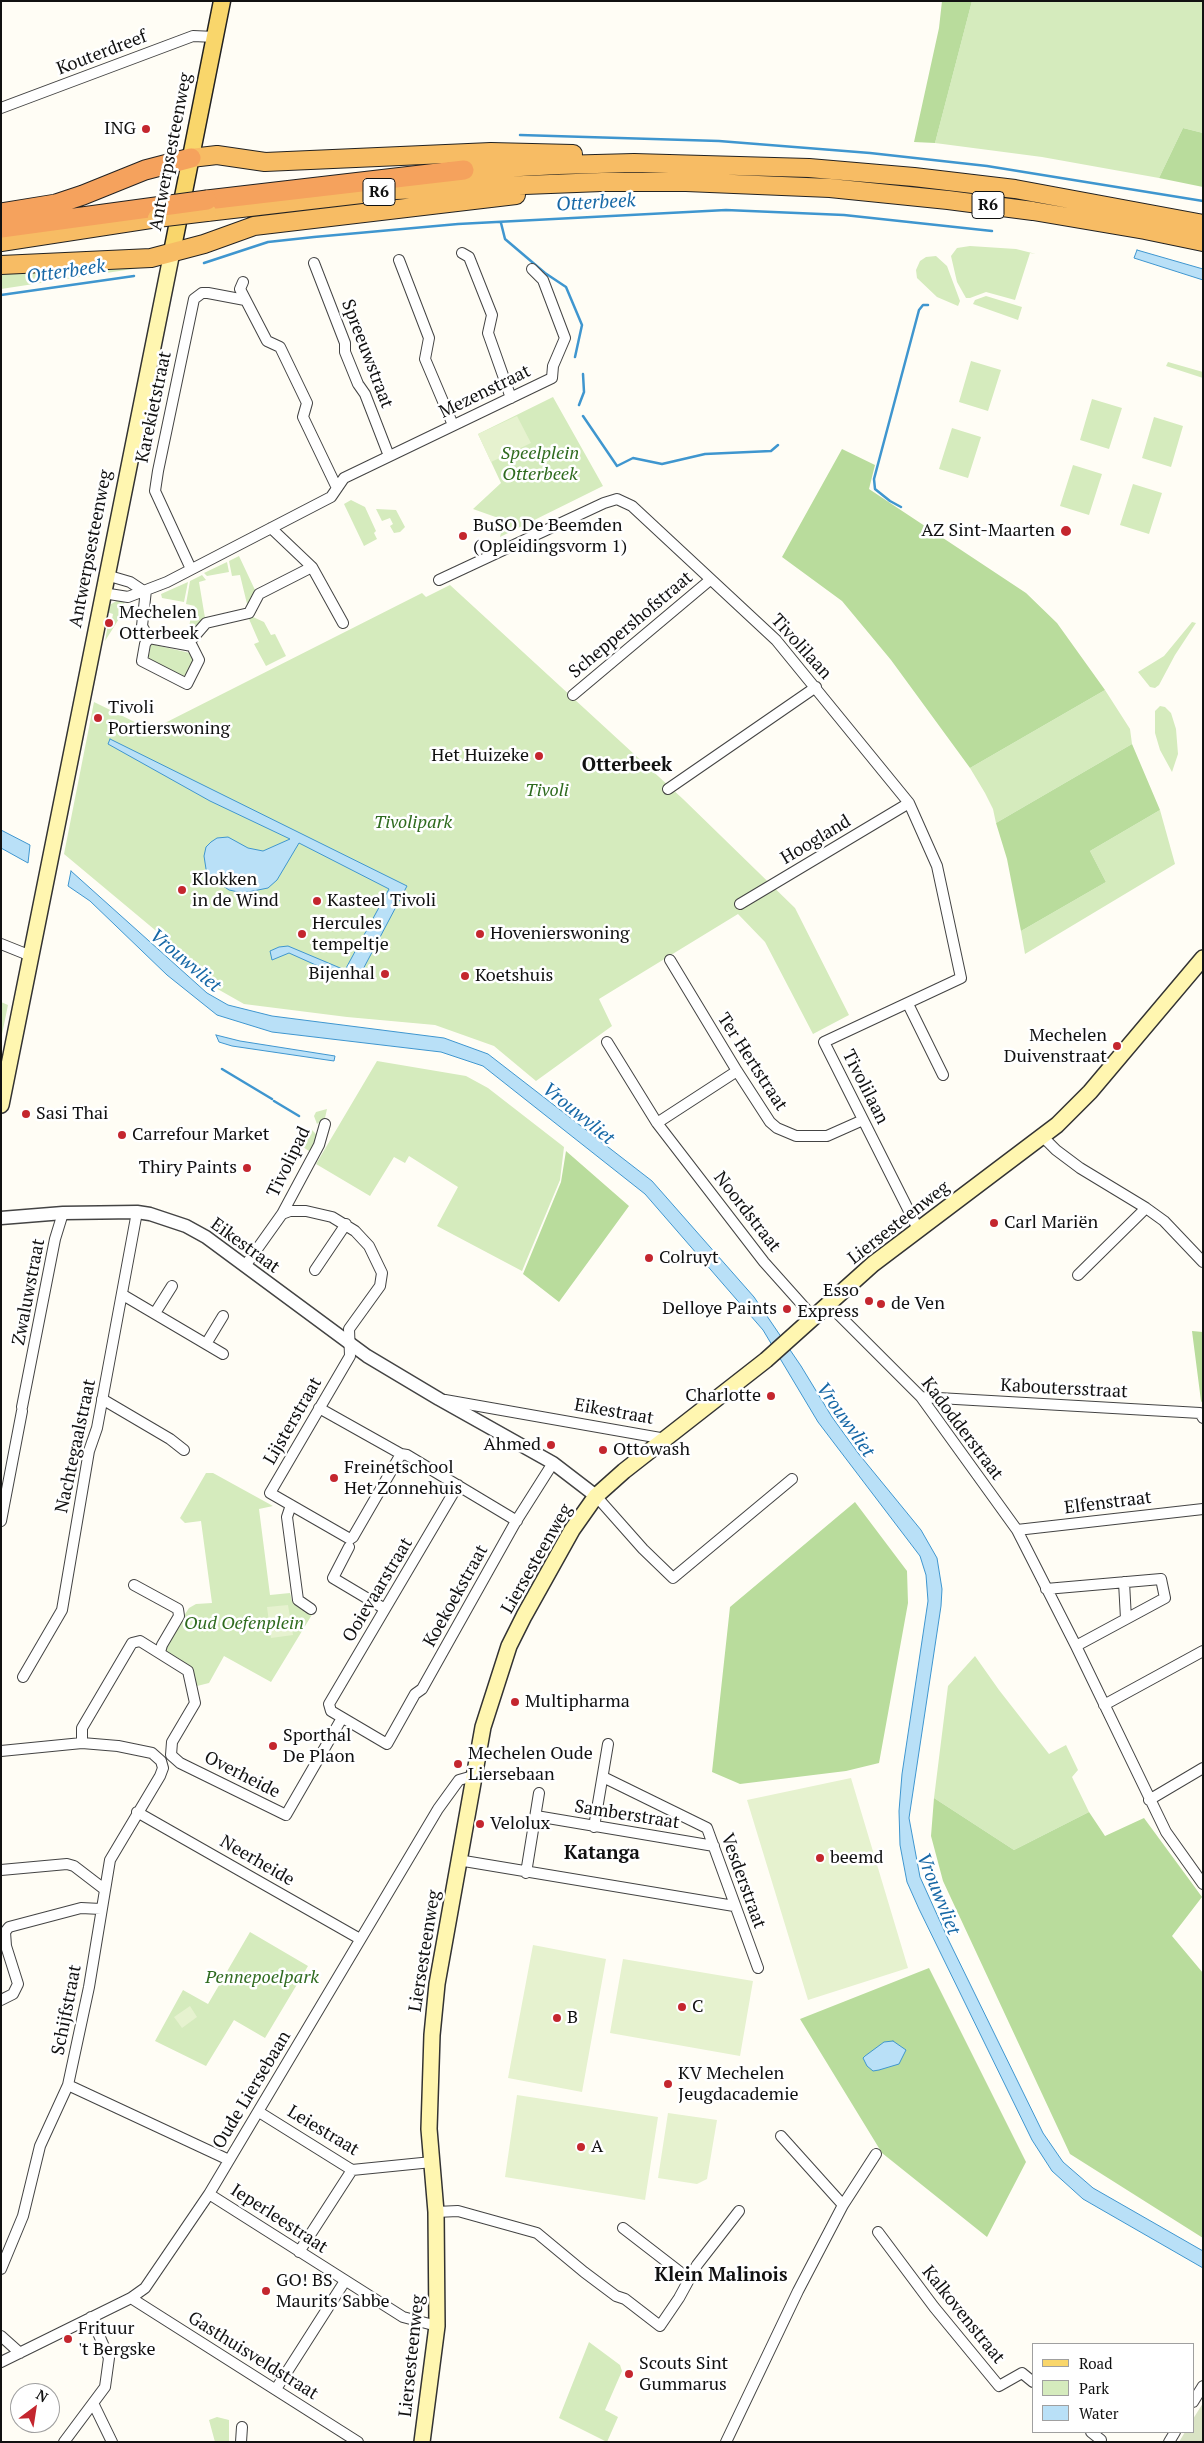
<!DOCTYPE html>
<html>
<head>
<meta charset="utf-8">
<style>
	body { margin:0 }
	#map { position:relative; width:1204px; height:2443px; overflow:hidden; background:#fffdf5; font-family:"PT Serif",serif }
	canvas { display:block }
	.frame { position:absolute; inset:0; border:2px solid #111; pointer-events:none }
	.legend { position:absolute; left:1032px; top:2343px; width:162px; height:90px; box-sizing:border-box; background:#fff; border:1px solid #a0a0a0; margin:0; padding:6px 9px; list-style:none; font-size:15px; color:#111 }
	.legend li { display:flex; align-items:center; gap:10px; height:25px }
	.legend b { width:25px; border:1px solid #a0a0a0 }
	.north { position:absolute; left:10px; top:2383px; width:50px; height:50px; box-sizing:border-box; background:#fff; border:1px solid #a0a0a0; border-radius:50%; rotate:31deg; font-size:14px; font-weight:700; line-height:20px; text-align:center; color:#111 }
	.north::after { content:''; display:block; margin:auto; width:18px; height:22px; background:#c4262e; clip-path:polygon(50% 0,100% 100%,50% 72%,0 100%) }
</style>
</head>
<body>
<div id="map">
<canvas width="1204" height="2443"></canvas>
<div class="frame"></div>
<ul class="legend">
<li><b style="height:6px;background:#f9d66b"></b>Road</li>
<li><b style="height:14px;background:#d5ebbd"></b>Park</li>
<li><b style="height:14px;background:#b9e0f7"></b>Water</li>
</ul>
<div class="north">N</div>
</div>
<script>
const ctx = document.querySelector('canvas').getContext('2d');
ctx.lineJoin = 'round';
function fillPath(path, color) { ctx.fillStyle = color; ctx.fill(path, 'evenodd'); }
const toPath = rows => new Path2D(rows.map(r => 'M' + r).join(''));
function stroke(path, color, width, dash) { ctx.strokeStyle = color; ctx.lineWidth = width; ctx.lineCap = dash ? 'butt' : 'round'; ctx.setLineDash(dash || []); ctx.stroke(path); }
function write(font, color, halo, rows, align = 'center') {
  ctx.font = font + ' "PT Serif",serif'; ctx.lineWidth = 5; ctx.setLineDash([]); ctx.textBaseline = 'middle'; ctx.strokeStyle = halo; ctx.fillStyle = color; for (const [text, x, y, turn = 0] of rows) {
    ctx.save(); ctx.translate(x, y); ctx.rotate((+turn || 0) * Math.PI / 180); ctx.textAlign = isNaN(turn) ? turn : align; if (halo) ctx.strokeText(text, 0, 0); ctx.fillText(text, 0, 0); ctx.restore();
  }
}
const green = toPath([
	[972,1,1203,1,1203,133,1183,128,1159,178,1042,157,935,143],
	[970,246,1016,249,1036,254,1030,253,1015,300,986,292,970,298,966,298,957,282,951,256,957,248],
	[936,256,947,266,960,301,958,306,937,297,917,278,916,270,920,261,926,257],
	[75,266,139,268,1,289,1,272],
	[986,296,1022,307,1018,320,973,304,975,300],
	[971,361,1001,370,988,411,959,402],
	[1168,362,1203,372,1203,378,1166,366],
	[553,397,603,486,500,537,504,520,473,509,501,483,478,434],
	[1092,399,1122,408,1109,449,1080,440],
	[1154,417,1183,426,1171,467,1142,458],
	[952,428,981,437,968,478,939,469],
	[1073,465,1102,474,1089,515,1060,506],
	[1133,484,1162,493,1149,534,1120,525],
	[351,500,365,507,376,531,374,533,377,539,364,546,344,504],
	[376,509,396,510,405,527,400,532,394,533,390,526,393,524,390,518,382,521],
	[239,556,255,590,248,608,240,575,232,576,229,561],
	[227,562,229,572,207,576,204,573],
	[202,575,206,580,199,582,205,618,187,639,192,610,195,606,186,604,190,581],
	[188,582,184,602,162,598,161,594],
	[450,585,683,799,795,908,849,1015,813,1034,765,942,738,914,599,999,612,1026,536,1081,494,1046,435,1025,347,1017,244,1004,214,987,155,930,64,854,94,702,151,730,422,593,426,597],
	[118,600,125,600,122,614,105,641,108,624,111,624,113,614,107,612,108,606],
	[253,617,264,622,271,635,275,634,286,656,266,666,254,644,259,642,249,619],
	[1192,622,1196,623,1175,655,1159,685,1155,688,1150,687,1138,672,1164,656],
	[151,644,190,653,194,660,186,677,148,660],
	[1105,690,1130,729,1132,744,996,823,993,809,985,793,970,768],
	[1160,706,1165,707,1171,713,1176,729,1178,754,1172,772,1160,750,1155,733,1155,711],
	[1160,810,1175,864,1025,954,1021,931,1106,882,1090,851],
	[1,1002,8,1005,1,1039],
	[377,1061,466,1076,488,1088,564,1147,560,1180,522,1271,437,1226,458,1187,409,1156,405,1163,394,1157,370,1196,316,1164],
	[327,1109,325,1118,317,1124,314,1116,316,1112],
	[311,1129,318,1136,312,1153,297,1143,304,1131],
	[206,1473,213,1473,273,1506,259,1509,270,1595,290,1593,292,1601,313,1613,271,1682,224,1656,209,1683,197,1686,190,1668,166,1654,164,1647,189,1608,196,1604,212,1603,201,1521,185,1523,180,1518],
	[975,1656,999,1690,1049,1754,1066,1745,1078,1770,1072,1777,1089,1812,1014,1850,934,1798,948,1686],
	[250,1932,308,1966,265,2038,234,2020,206,2066,155,2041,183,1990,208,2004],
	[589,2342,620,2365,622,2371,605,2410,618,2417,607,2442,559,2418],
	[217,2417,229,2420,229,2442,215,2442,209,2420]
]);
const forest = toPath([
	[942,1,972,1,935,143,914,142,939,28],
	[1183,128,1203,133,1203,187,1159,178],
	[842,449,875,465,869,489,1026,593,1057,623,1105,690,970,768,891,660,842,601,782,557],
	[1132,744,1160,810,1090,851,1106,882,1021,931,1007,859,996,823],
	[566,1151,629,1206,559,1302,523,1274,561,1182],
	[1192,1331,1203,1332,1203,1404,1201,1401],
	[855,1502,907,1571,908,1603,879,1763,846,1771,740,1784,712,1772,730,1607],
	[934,1798,1014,1850,1089,1812,1105,1836,1144,1818,1202,1897,1172,1936,1203,1973,1203,2238,1070,2154,943,1881,931,1836],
	[929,1968,1026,2162,987,2237,882,2153,800,2019]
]);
const cemetery = toPath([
	[1203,2403,1203,2442,1179,2442,1185,2432,1193,2432,1193,2419]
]);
const pitch = toPath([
	[517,416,531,443,491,462,478,434],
	[288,1605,293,1635,271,1638,267,1607],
	[851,1778,908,1968,808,2000,747,1800],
	[533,1945,606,1959,582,2092,508,2078],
	[623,1959,753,1981,740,2056,610,2033],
	[190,2006,197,2017,182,2028,174,2017],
	[517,2095,658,2117,645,2200,505,2177],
	[668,2113,717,2120,707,2179,697,2184,658,2178]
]);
const water = toPath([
	[1137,250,1203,269,1203,280,1134,258,1137,250],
	[110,739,407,886,360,975,354,979,347,979,289,953,272,960,270,951,279,947,288,946,345,970,389,889,299,843,277,880,268,888,243,893,229,890,210,877,206,869,204,856,206,847,211,842,217,838,228,837,248,848,263,851,290,839,210,801,108,744,110,739],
	[1,830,30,845,28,863,1,848,1,830],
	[71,871,207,993,228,1005,272,1016,444,1038,488,1054,652,1181,754,1297,801,1366,832,1417,858,1453,921,1530,937,1558,942,1589,941,1606,909,1818,920,1877,948,1939,1043,2133,1063,2162,1093,2188,1203,2251,1203,2268,1083,2199,1052,2171,1032,2140,919,1909,907,1882,900,1845,899,1811,902,1774,928,1601,926,1575,920,1556,818,1422,763,1330,645,1194,483,1066,441,1052,272,1032,217,1015,167,975,90,901,68,886,71,871],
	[216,1035,240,1041,335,1056,334,1061,232,1046,219,1042,216,1035],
	[893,2041,906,2050,899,2064,879,2070,873,2071,867,2066,863,2058,865,2056,884,2042,893,2041]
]);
const stream = toPath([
	[520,135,719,141,870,153,987,166,1203,201],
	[501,223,505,239,545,273,566,287,582,325,575,357],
	[204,263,268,242,314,237,458,224,726,210,844,215,992,231],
	[1,295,134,276],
	[579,405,584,392,583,374],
	[583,416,617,466,633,458,662,464,705,454,771,451,778,445],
	[901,507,890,501,875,489,874,479,919,310,923,305,928,305],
	[222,1069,272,1099],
	[274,1101,299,1116]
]);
const minor = toPath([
	[1,108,193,36,215,37],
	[462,253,469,257,492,315,488,333,511,398],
	[399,260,429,338,425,359,453,425],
	[314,263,345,343,345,352,358,384,365,394,389,456],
	[243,282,240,289,267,341,280,347,307,403,303,417,337,488],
	[271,528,312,567],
	[191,569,155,491,158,471,194,299,202,293,208,293,245,300],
	[106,575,130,582,142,590],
	[439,580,604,503,617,499,632,506,776,640,909,803,937,866,961,978,824,1042,918,1229],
	[146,590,142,626,149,638,192,646,199,660,187,684,142,661,145,644,149,638],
	[103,593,128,597,167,582,331,497,344,478,552,378,553,366,565,338,543,280,532,269],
	[187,645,206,623,249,613,259,594,312,567,343,623],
	[573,695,710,580],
	[668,789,816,687],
	[740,904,909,803],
	[1,944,31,956],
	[670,960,737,1071,770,1122,777,1128,796,1136,827,1136,863,1120],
	[908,1004,943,1075],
	[607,1042,657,1123,764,1262,814,1318],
	[657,1123,737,1071],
	[1043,1137,1056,1150,1080,1168,1146,1208,1164,1221,1203,1262],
	[282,1214,319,1145,325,1124],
	[245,1266,282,1214,290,1211,306,1211,332,1217,355,1231,369,1246,382,1273,380,1286,349,1329,350,1356,270,1493,350,1539,353,1537,401,1454],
	[315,1270,346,1224],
	[1078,1275,1146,1208],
	[123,1295,223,1354],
	[829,1305,921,1397,1017,1530,1076,1646,1166,1832,1203,1884],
	[155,1313,172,1286],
	[206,1344,223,1316],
	[921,1397,1200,1413,1203,1418],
	[102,1399,170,1439,184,1450],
	[445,1400,666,1439],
	[22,1407,55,1239,63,1213],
	[319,1408,401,1454,407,1455,517,1521],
	[458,1485,329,1704,331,1711,387,1744,415,1694,422,1689,515,1523,553,1463],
	[596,1496,643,1549,673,1578,792,1479],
	[291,1505,287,1517,298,1600,311,1609],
	[1,1521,22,1411],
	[1017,1530,1203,1509],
	[349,1547,333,1578,385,1609],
	[1124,1582,1126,1619],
	[134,1585,178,1609,179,1616,162,1645,160,1652],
	[1046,1589,1161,1579,1165,1598,1076,1646],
	[23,1677,62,1610,89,1451,97,1428,137,1212],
	[1104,1705,1203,1651],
	[82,1743,82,1728,132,1643,140,1641,188,1671,195,1703,172,1742,171,1755,180,1763,286,1815,342,1718],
	[1,1751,82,1743,118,1746,152,1753,161,1761],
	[603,1777,707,1828,758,1968],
	[1149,1800,1203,1768],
	[137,1812,360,1939],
	[536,1816,714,1846],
	[594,1827,608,1744],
	[458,1860,734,1906],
	[1,1870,67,1864,74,1866,104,1889],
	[526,1873,539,1793],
	[1,2000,13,1994,18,1984,6,1946,5,1932,9,1927,81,1908,101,1909],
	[68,2085,229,2160],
	[259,2112,352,2170,432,2162],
	[781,2136,843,2205],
	[209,2194,403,2317,437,2326],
	[436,2212,458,2211,537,2233,584,2272,616,2296,625,2299,660,2326,679,2298,697,2265,739,2211],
	[623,2228,689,2279],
	[878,2232,934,2307,999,2386,1022,2373,1033,2382],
	[299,2252,352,2170],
	[1,2269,23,2216,40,2146,68,2085,89,1987,110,1860,160,1776,163,1768,161,1761],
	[131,2298,358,2442],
	[1,2336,20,2353],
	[1,2362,131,2298,145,2288,209,2194,438,1809,459,1780,473,1776],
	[276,2389,345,2281],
	[1193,2402,1203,2386],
	[94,2405,112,2442],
	[1091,2432,1101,2440,1099,2442],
	[64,2442,105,2387,109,2358,91,2317],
	[241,2442,242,2427],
	[726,2442,798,2291,843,2205,876,2154],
	[1169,2442,1175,2432]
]);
const tertiary = toPath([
	[1,1218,63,1213,137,1212,150,1214,186,1226,206,1237,367,1356,439,1399,553,1463,596,1496]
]);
const secondary = toPath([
	[1,1105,172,252],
	[422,2442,437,2326,436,2212,429,2129,432,2035,437,1984,483,1727,509,1646,524,1616,572,1530,596,1496,624,1471,766,1360,873,1264,1057,1125,1090,1092,1203,958]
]);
const primary = toPath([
	[172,252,222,1]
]);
const trunk = toPath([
	[191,158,217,155,265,162,491,152,573,154],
	[464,170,558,165,634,163,809,168,914,177,1015,189,1203,224],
	[207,212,396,190,602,182,686,182,830,188,948,200,1033,211,1145,230,1203,242],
	[1,242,157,218],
	[1,265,151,258,204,244,254,226,516,195]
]);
const motorway = toPath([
	[207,200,464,170],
	[1,213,56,204,83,195,145,170,191,158],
	[1,228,163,206]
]);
const trunkBridge = toPath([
	[157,218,207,212]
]);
const motorwayBridge = toPath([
	[163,206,207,200]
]);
const markers = [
	[146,129,5,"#c4262e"],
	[1066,531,6,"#c4262e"],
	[463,536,5,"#c4262e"],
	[109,623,5,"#c4262e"],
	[98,718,5,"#c4262e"],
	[539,756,5,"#c4262e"],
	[182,890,5,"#c4262e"],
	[317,901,5,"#c4262e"],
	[302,934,5,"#c4262e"],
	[480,934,5,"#c4262e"],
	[385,974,5,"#c4262e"],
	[465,976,5,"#c4262e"],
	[1117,1046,5,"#c4262e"],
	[26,1114,5,"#c4262e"],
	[122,1135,5,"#c4262e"],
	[247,1168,5,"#c4262e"],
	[994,1223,5,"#c4262e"],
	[649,1258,5,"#c4262e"],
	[869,1301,5,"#c4262e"],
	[881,1304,5,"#c4262e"],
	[787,1309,5,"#c4262e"],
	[771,1396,5,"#c4262e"],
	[551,1445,5,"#c4262e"],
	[603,1450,5,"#c4262e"],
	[334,1478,5,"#c4262e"],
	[515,1702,5,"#c4262e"],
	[273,1746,5,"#c4262e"],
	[458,1764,5,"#c4262e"],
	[480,1824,5,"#c4262e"],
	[820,1858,5,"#c4262e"],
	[682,2007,5,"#c4262e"],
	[557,2018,5,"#c4262e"],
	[668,2084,5,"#c4262e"],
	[581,2147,5,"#c4262e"],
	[266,2291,5,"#c4262e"],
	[68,2339,5,"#c4262e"],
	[629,2374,5,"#c4262e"]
];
const shields = [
	[379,192,32],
	[988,205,32]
];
const shieldNames = [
	["R6",379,192],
	["R6",988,205]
];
const streetNames = [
	["Kouterdreef",102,53,-21],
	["Antwerpsesteenweg",171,152,-79],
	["Spreeuwstraat",367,354,69],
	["Mezenstraat",485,392,-26],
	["Karekietstraat",154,407,-78],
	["Antwerpsesteenweg",91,549,-79],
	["Scheppershofstraat",631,625,-40],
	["Tivolilaan",801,647,48],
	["Hoogland",816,840,-31],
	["Ter Hertstraat",752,1062,57],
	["Tivolilaan",865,1087,63],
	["Tivolipad",289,1162,-64],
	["Noordstraat",747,1212,52],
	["Liersesteenweg",899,1223,-38],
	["Eikestraat",245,1246,36],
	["Zwaluwstraat",29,1292,-79],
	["Kaboutersstraat",1064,1389,3],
	["Eikestraat",614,1412,10],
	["Lijsterstraat",293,1421,-60],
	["Kadodderstraat",962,1429,53],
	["Nachtegaalstraat",76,1446,-78],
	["Elfenstraat",1108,1503,-7],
	["Liersesteenweg",537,1559,-60],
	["Ooievaarstraat",378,1590,-59],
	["Koekoekstraat",456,1596,-61],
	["Overheide",242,1775,27],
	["Samberstraat",627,1815,9],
	["Neerheide",257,1861,30],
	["Vesderstraat",743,1881,70],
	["Liersesteenweg",425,1951,-81],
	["Schijfstraat",67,2010,-79],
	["Oude Liersebaan",252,2090,-59],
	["Leiestraat",323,2131,31],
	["Ieperleestraat",279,2219,33],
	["Kalkovenstraat",963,2315,51],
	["Gasthuisveldstraat",253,2356,32],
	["Liersesteenweg",412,2356,-84]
];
const poiNames = [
	["ING",136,129,"right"],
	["BuSO De Beemden",473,526],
	["(Opleidingsvorm 1)",473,547],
	["AZ Sint-Maarten",1055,531,"right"],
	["Mechelen",119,613],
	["Otterbeek",119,634],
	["Tivoli",108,708],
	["Portierswoning",108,729],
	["Het Huizeke",529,756,"right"],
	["Klokken",192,880],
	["in de Wind",192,901],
	["Kasteel Tivoli",327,901],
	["Hercules",312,924],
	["tempeltje",312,945],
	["Hovenierswoning",490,934],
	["Bijenhal",375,974,"right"],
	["Koetshuis",475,976],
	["Mechelen",1107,1036,"right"],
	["Duivenstraat",1107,1057,"right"],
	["Sasi Thai",36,1114],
	["Carrefour Market",132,1135],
	["Thiry Paints",237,1168,"right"],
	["Carl Mariën",1004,1223],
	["Colruyt",659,1258],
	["Esso",859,1291,"right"],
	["Express",859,1312,"right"],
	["de Ven",891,1304],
	["Delloye Paints",777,1309,"right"],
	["Charlotte",761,1396,"right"],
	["Ahmed",541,1445,"right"],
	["Ottowash",613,1450],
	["Freinetschool",344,1468],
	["Het Zonnehuis",344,1489],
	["Multipharma",525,1702],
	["Sporthal",283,1736],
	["De Plaon",283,1757],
	["Mechelen Oude",468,1754],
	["Liersebaan",468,1775],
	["Velolux",490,1824],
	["beemd",830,1858],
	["C",692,2007],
	["B",567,2018],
	["KV Mechelen",678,2074],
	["Jeugdacademie",678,2095],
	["A",591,2147],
	["GO! BS",276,2281],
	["Maurits Sabbe",276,2302],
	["Frituur",78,2329],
	["'t Bergske",78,2350],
	["Scouts Sint",639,2364],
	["Gummarus",639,2385]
];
const parkNames = [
	["Speelplein",540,454],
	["Otterbeek",540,475],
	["Tivoli",547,791],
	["Tivolipark",413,823],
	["Oud Oefenplein",244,1624],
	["Pennepoelpark",262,1978]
];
const waterNames = [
	["Otterbeek",596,203,-3],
	["Otterbeek",66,272,-8],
	["Vrouwvliet",185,961,40],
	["Vrouwvliet",578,1114,39],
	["Vrouwvliet",845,1420,55],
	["Vrouwvliet",938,1894,68]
];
const neighbourhoodNames = [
	["Otterbeek",627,766],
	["Katanga",602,1854],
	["Klein Malinois",721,2276]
];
fillPath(green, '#d5ebbd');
fillPath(forest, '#b9dc9c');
fillPath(cemetery, '#d9e3c4');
fillPath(pitch, '#e6f2cf');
fillPath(water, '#b9e0f7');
stroke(water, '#3f96cf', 1);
stroke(stream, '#3f96cf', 2.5);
stroke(minor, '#444', 12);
stroke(tertiary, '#444', 15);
stroke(secondary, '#333', 18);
stroke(primary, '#222', 19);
stroke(trunk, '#222', 20);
stroke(motorway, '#222', 21);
stroke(minor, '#fff', 10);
stroke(tertiary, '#fff', 12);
stroke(secondary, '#fff6b0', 15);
stroke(primary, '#f9d66b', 16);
stroke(trunk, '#f7bc64', 18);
stroke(motorway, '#f5a25d', 19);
stroke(trunkBridge, '#222', 20, []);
stroke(motorwayBridge, '#222', 21, []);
stroke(trunkBridge, '#f7bc64', 18);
stroke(motorwayBridge, '#f5a25d', 19);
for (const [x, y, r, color] of markers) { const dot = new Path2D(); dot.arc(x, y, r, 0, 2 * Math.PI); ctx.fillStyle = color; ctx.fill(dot); stroke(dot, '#fff', 2); }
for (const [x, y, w] of shields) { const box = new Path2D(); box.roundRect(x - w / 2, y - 13.5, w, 27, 4); ctx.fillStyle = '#fff'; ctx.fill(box); stroke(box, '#111', 1); }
write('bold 16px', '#111', null, shieldNames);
write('18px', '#111', '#fff', streetNames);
write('18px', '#111', '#fff', poiNames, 'left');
write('italic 18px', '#2f6b1f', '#fff', parkNames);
write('italic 19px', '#1768a6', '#fff', waterNames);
write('bold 19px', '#111', '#fff', neighbourhoodNames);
</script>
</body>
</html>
